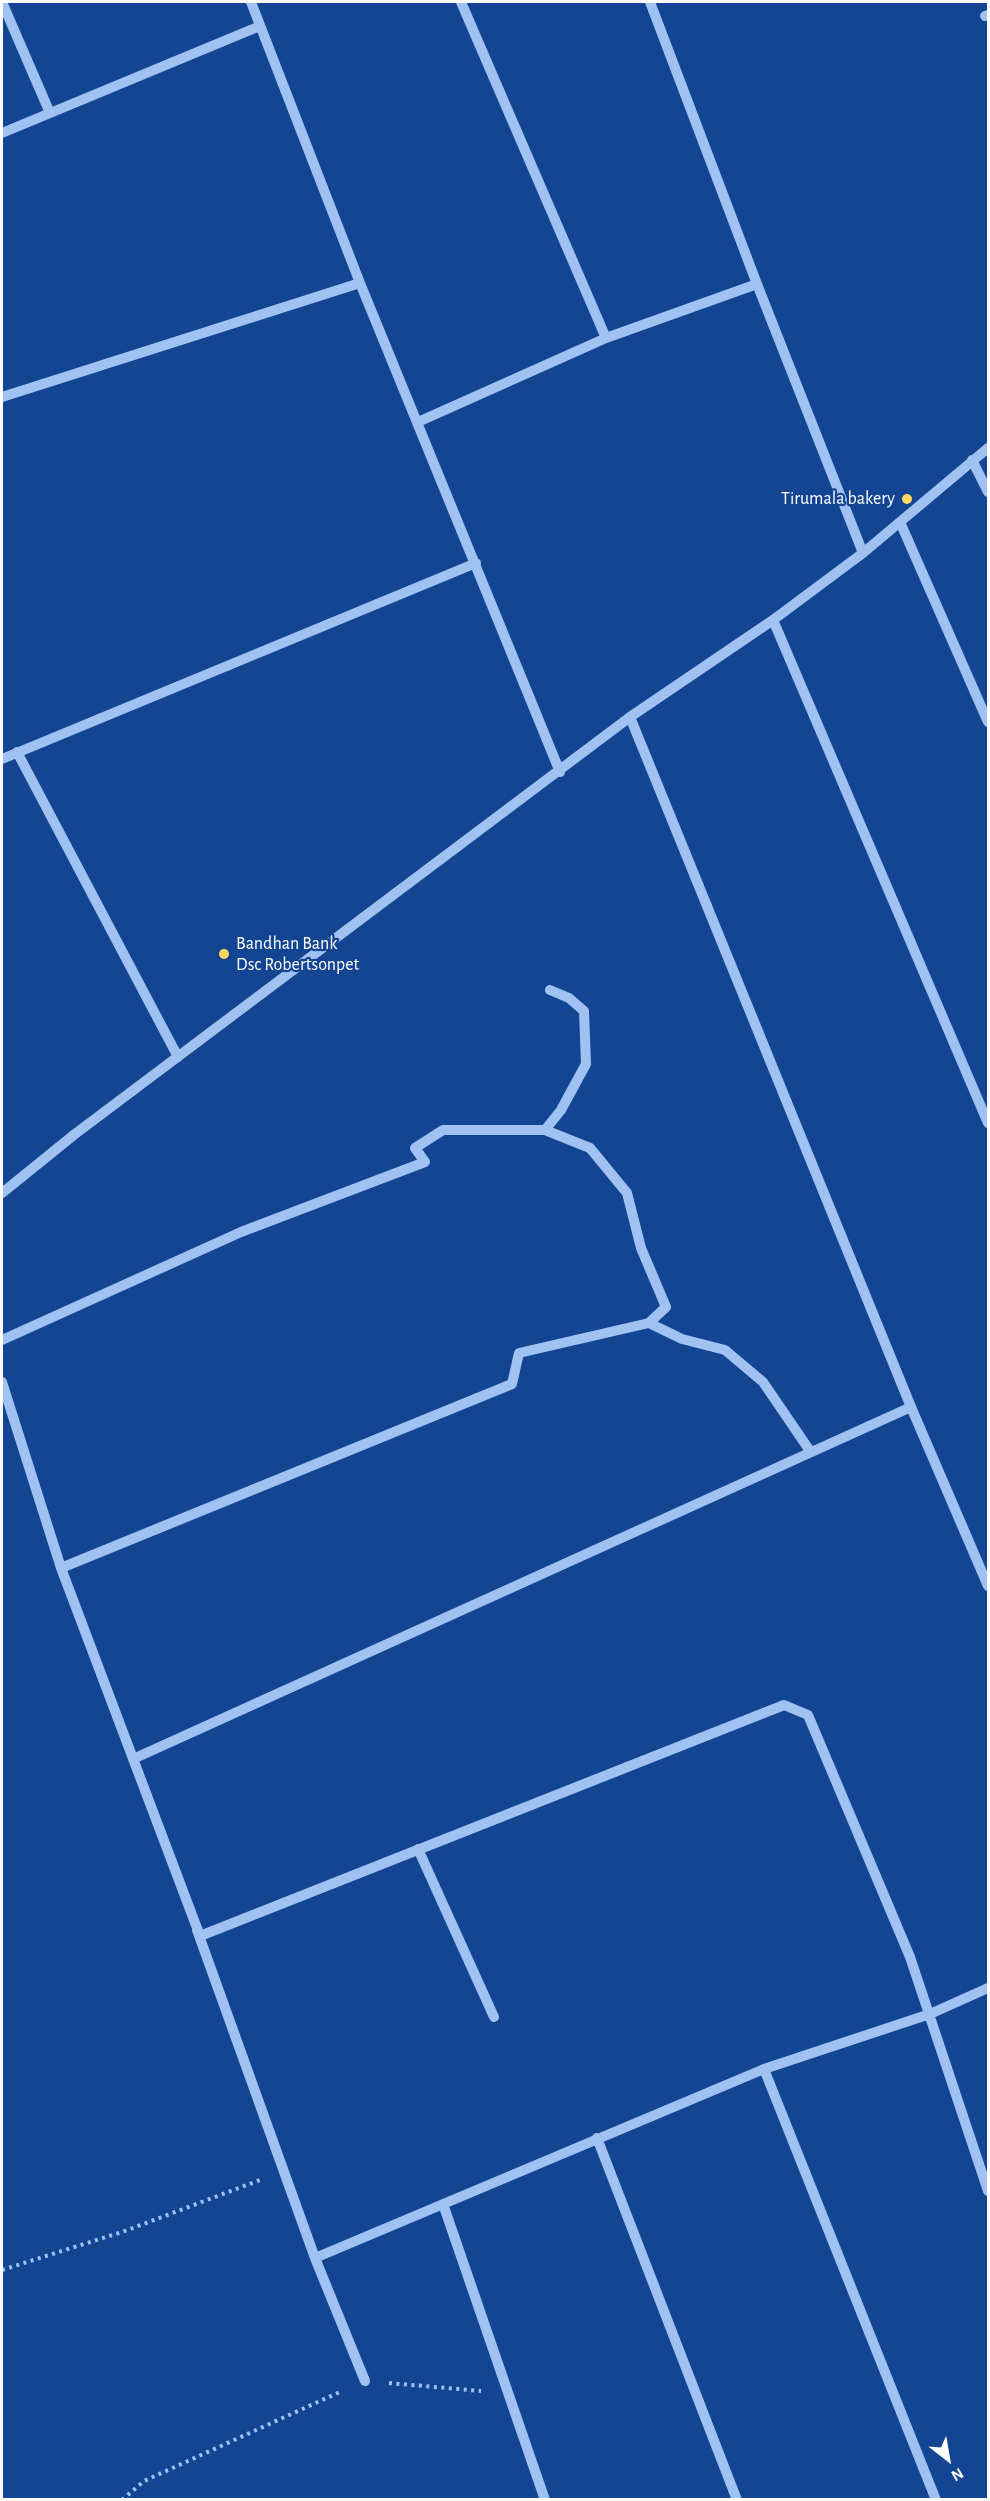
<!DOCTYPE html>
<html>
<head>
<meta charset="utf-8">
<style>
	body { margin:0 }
	#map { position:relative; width:990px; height:2501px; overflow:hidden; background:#134592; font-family:"Alegreya Sans",sans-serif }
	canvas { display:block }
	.frame { position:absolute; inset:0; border:3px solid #fff; pointer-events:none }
	.north { position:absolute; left:918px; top:2429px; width:60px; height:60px; -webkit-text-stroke:4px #134592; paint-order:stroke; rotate:149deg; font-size:16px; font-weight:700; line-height:24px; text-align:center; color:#fff }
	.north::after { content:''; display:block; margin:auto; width:21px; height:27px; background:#fff; clip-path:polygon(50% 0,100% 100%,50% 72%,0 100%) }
</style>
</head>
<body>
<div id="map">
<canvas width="990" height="2501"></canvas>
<div class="frame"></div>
<div class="north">N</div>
</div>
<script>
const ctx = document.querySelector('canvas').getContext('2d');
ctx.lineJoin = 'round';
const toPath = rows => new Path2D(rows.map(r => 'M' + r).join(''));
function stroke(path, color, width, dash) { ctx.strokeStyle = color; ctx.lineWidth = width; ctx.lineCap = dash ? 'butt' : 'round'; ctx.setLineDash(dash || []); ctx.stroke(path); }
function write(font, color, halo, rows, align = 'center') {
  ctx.font = font + ' "Alegreya Sans",sans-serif'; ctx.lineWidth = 4.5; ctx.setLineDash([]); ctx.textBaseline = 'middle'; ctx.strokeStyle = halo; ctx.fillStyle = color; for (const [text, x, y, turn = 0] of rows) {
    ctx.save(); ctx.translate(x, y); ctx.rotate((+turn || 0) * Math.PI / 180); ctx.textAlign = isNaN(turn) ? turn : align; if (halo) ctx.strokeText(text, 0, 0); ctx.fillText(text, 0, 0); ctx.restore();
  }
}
const path = toPath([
	[2,2270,125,2231,260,2180],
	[389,2383,481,2391],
	[122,2500,144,2481,342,2391]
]);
const minor = toPath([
	[2,2,50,113],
	[251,2,360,283,560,772],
	[461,2,606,338],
	[650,2,757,284,863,553],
	[985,16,988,15],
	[2,133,260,26],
	[2,397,360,283],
	[418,422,606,338,757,284],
	[972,460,988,492],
	[900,522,988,722],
	[773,620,988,1123],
	[630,717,911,1407,988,1586],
	[17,752,178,1057],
	[2,759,476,563],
	[545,1130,561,1110,586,1064,584,1011,569,998,550,990],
	[2,1193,75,1134,630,717,773,620,863,553,988,448],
	[2,1340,241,1232,425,1162,415,1148,443,1130,545,1130,590,1148,627,1193,641,1248,666,1307,649,1323],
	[2,1382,61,1568,200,1936,784,1705,808,1715,910,1957,988,2191],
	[61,1568,512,1384,519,1353,649,1323,682,1339,725,1350,763,1382,810,1451],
	[133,1759,911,1407],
	[418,1849,494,2017],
	[197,1930,315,2258,764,2069,930,2014,988,1988],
	[764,2069,936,2500],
	[597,2138,737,2500],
	[443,2204,545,2500],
	[315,2258,365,2381]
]);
const markers = [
	[907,499,6,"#ffd861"],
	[224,954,6,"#ffd861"]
];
const poiNames = [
	["Tirumala bakery",895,499],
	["Bandhan Bank",236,944,"left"],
	["Dsc Robertsonpet",236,965,"left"]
];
stroke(path, '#a0c2f2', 4, [3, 4.5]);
stroke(minor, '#a0c2f2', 10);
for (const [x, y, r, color] of markers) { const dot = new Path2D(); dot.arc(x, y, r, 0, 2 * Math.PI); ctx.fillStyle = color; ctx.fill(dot); stroke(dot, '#134592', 2); }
write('18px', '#fff', '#134592', poiNames, 'right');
</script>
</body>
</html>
